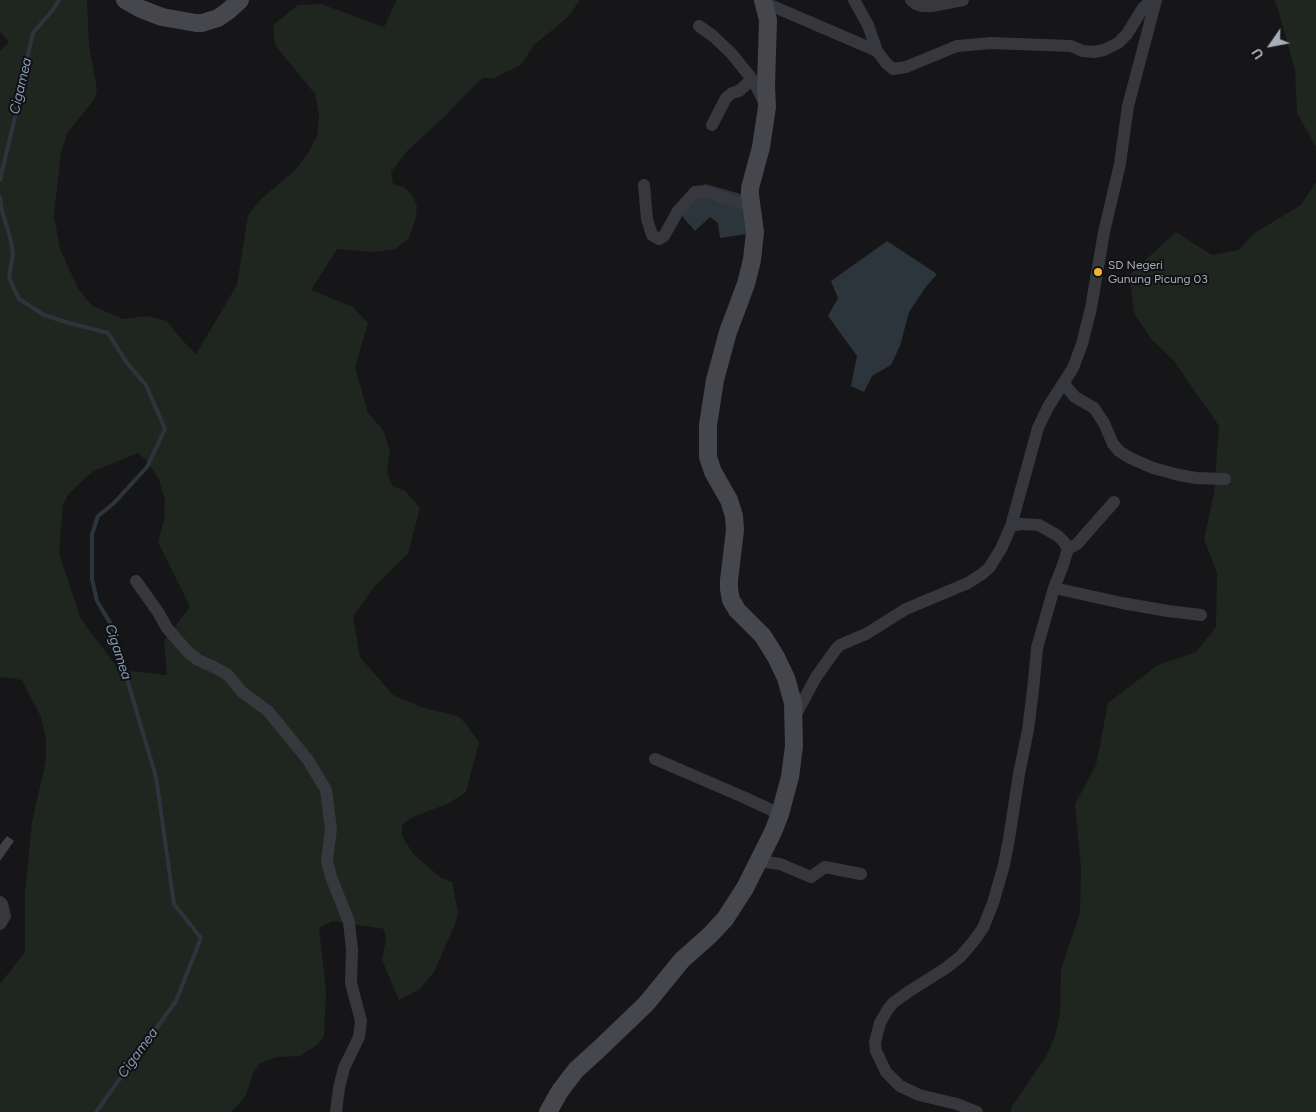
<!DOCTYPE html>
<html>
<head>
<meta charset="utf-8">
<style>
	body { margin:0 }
	#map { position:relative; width:1316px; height:1112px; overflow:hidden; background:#161618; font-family:Figtree,sans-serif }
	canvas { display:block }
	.north { position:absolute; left:1246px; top:20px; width:50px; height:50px; -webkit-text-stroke:4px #111113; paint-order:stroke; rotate:237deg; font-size:14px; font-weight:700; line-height:20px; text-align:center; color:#a8adb8 }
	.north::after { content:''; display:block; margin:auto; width:18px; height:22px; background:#a8adb8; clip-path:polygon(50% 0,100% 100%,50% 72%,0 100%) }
</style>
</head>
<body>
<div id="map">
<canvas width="1316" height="1112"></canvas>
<div class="north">U</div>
</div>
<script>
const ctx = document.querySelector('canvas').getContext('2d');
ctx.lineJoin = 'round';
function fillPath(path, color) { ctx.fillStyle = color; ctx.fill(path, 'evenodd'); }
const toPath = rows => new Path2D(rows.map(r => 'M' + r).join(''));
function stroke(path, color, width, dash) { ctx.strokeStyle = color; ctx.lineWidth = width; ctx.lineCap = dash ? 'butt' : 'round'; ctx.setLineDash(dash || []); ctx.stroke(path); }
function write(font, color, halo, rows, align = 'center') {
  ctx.font = font + ' Figtree,sans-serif'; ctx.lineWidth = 4; ctx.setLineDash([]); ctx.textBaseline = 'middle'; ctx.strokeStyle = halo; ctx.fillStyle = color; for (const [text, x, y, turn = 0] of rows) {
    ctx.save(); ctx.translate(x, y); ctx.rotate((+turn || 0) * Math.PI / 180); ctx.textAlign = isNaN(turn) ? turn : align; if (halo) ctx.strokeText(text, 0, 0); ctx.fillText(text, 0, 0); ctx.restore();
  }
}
const green = toPath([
	[0,0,87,0,89,45,97,89,94,100,68,132,61,152,54,216,60,249,78,288,91,305,123,319,147,316,167,321,180,338,196,354,237,285,248,215,261,199,294,171,307,155,317,136,319,115,315,94,275,45,273,25,298,5,321,4,384,27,397,0,580,0,568,17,534,45,521,65,494,78,483,78,474,86,442,119,408,150,391,172,393,184,404,187,412,195,417,205,416,217,409,238,395,249,374,252,337,249,311,290,353,307,368,323,355,367,368,413,383,430,390,451,387,472,393,486,405,491,420,508,408,554,375,586,353,617,360,657,393,695,424,708,458,716,466,724,479,742,466,792,449,803,411,818,402,825,402,836,414,855,440,877,452,882,458,911,456,922,434,972,420,989,399,1000,382,960,386,939,384,929,333,921,319,928,326,991,324,1036,318,1044,300,1056,277,1057,259,1064,253,1074,245,1097,231,1112,0,1112,0,984,25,952,25,893,32,822,46,760,46,739,41,717,22,680,0,677,0,51,9,42,0,32],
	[138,453,147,461,159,480,165,500,164,520,158,542,190,607,164,641,167,675,119,670,81,619,59,553,63,505,68,495,86,477,94,471],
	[1274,0,1316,0,1316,147,1297,113,1295,70,1278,9],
	[1316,182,1316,1112,1011,1112,1011,1108,1045,1058,1055,1036,1060,1014,1061,969,1080,913,1081,868,1075,804,1096,765,1108,703,1158,665,1196,652,1216,627,1217,573,1204,539,1214,494,1219,426,1174,361,1151,339,1134,313,1129,275,1176,232,1212,255,1239,250,1253,234,1301,205]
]);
const water = toPath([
	[705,184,744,195,747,234,720,238,718,223,710,217,695,231,677,210],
	[887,241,937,274,925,288,909,312,900,346,891,365,872,376,864,392,851,386,857,356,828,316,838,298,831,281]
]);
const stream = toPath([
	[0,180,14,121,21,93,23,75,33,33,52,11,59,0],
	[0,197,2,211,10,237,13,253,9,278,19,299,44,315,69,323,108,333,127,363,146,385,165,429,147,467,114,503,98,516,92,534,92,579,97,601,112,626,121,659,156,777,174,904,201,938,176,1001,96,1112]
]);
const building = toPath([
	[7,836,14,841,0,861,0,845]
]);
const street = toPath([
	[854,0,868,25,877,51,886,63,893,69,906,67,957,46,991,43,1071,46,1083,51,1094,52,1104,50,1118,43,1127,34,1143,8,1152,0],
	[911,0,916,4,922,6,932,6,963,0],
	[763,2,877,51],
	[699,26,713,36,731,53,752,79,765,103],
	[712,125,726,98,732,93,739,91,752,79],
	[644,185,647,219,652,235,659,239,664,236,678,211,695,192,705,191,731,201,751,205],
	[1064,384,1075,397,1094,408,1104,423,1113,444,1119,451,1130,458,1153,468,1179,475,1196,478,1225,479],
	[1068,549,1077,544,1114,502],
	[136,581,158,612,167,628,187,651,198,660,214,667,228,675,242,692,268,711,308,760,326,790,331,829,327,861,331,877,349,922,352,950,351,983,361,1021,359,1037,344,1068,339,1088,336,1112],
	[1054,588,1122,603,1168,611,1201,615],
	[794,718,816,677,836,649,840,645,866,634,906,609,968,583,982,574,989,568,1001,549,1011,526,1038,428,1048,407,1073,368,1082,344,1091,308,1104,232,1120,164,1128,106,1156,0],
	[655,759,741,796,780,814],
	[759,861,780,864,811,877,825,867,861,874],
	[0,902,2,904,5,916,0,924],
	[977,1112,957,1104,919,1095,900,1086,886,1072,876,1051,875,1042,880,1023,888,1009,893,1003,908,992,946,968,960,957,973,942,983,928,993,903,1004,865,1009,839,1019,774,1028,730,1033,690,1037,648,1054,588,1063,565,1068,549,1064,542,1058,536,1039,525,1021,524,1011,526]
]);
const secondary = toPath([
	[125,0,139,8,162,17,196,23,202,23,218,18,228,11,240,0],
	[548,1112,560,1091,576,1070,598,1050,646,1004,682,960,710,935,725,919,745,888,773,832,780,814,790,777,794,746,793,703,786,678,776,657,763,636,737,610,731,600,729,589,729,580,735,530,734,516,729,500,713,472,708,457,708,425,715,380,728,332,746,284,752,260,755,232,750,195,750,188,761,147,767,107,766,86,768,20,763,0]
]);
const markers = [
	[1098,272,5,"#f2b134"]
];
const poiNames = [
	["SD Negeri",1108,265],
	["Gunung Picung 03",1108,279]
];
const waterNames = [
	["Cigamea",21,86,-77],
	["Cigamea",118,652,72],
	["Cigamea",138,1053,-54]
];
fillPath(green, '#1e261f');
fillPath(water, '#2c353c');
stroke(stream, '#2c353c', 4);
fillPath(building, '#404145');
stroke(street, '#37383d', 12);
stroke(secondary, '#45474d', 18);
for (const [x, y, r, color] of markers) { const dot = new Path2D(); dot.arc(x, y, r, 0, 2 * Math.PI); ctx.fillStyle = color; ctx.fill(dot); stroke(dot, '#111113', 2); }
write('12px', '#a8adb8', '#111113', poiNames, 'left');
write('italic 14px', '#7f9bb3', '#111113', waterNames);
</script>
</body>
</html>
